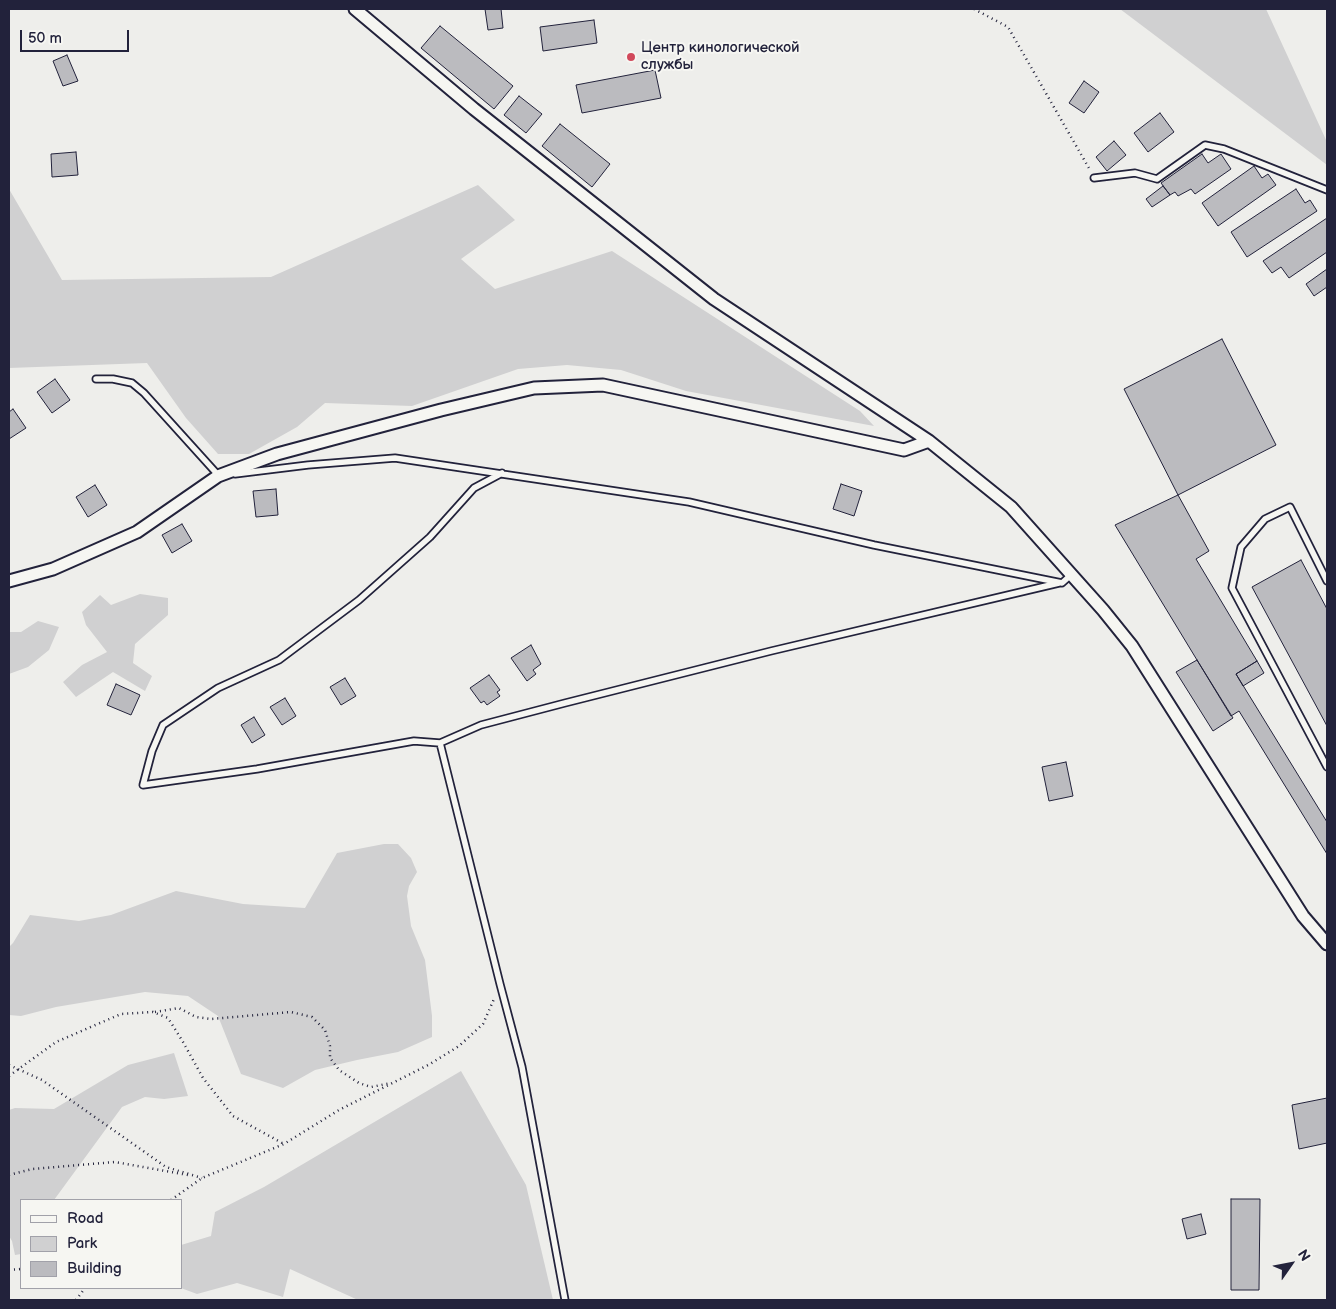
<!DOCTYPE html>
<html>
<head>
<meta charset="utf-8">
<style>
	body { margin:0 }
	#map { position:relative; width:1336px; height:1309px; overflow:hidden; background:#eeeeeb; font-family:"Balsamiq Sans",sans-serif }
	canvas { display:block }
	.frame { position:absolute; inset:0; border:10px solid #22223b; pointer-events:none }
	.legend { position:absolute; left:20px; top:1199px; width:162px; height:90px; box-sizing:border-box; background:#f6f6f2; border:1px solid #a1a1a9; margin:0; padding:6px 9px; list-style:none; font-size:15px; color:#22223b }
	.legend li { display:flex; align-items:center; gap:10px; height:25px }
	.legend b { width:25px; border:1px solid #a1a1a9 }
	.north { position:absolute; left:1266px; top:1239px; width:50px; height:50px; -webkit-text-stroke:4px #f6f6f2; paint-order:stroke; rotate:57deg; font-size:14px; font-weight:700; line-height:20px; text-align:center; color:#22223b }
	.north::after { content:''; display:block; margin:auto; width:18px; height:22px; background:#22223b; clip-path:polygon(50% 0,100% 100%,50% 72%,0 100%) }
	.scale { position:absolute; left:20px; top:30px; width:109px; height:22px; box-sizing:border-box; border:2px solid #22223b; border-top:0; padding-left:6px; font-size:15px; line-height:18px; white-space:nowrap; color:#22223b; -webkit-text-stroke:4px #f6f6f2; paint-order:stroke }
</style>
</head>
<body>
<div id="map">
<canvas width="1336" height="1309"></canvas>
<div class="frame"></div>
<ul class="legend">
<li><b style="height:6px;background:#f6f6f2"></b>Road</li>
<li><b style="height:14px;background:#d0d0d1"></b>Park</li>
<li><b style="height:14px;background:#bbbbbf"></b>Building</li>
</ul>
<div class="north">N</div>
<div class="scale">50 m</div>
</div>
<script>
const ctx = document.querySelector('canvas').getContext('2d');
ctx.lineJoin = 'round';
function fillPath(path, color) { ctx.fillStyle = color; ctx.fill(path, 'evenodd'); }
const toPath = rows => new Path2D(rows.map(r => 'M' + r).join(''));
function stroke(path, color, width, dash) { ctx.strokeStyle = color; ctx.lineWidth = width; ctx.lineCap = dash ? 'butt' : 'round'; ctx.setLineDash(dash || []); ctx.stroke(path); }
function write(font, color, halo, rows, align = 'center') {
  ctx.font = font + ' "Balsamiq Sans",sans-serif'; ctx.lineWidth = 4; ctx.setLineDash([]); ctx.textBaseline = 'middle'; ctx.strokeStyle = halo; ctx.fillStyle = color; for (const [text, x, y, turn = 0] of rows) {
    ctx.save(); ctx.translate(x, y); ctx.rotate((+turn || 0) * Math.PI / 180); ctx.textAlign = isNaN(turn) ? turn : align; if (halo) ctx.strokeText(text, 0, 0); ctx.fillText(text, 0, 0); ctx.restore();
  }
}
const green = toPath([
	[1120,9,1266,9,1327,142,1327,165],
	[478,185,515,220,461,259,495,289,612,251,860,411,874,426,686,391,621,370,567,365,518,369,412,406,325,403,297,427,249,454,218,454,186,418,147,363,9,368,9,189,62,280,271,277],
	[140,594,168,598,168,615,135,644,133,663,152,676,145,691,113,672,76,697,63,682,82,665,107,652,86,625,82,612,100,595,111,605],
	[38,621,59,627,49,650,28,667,9,674,9,632,21,632],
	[384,844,398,844,411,858,417,872,409,886,407,896,411,926,425,960,432,1016,432,1037,398,1052,357,1060,315,1070,283,1088,241,1074,218,1016,188,996,145,992,56,1007,21,1016,9,1015,9,947,13,943,30,915,79,921,111,915,176,891,243,904,305,908,337,853],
	[174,1053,188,1096,164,1099,145,1097,122,1107,54,1200,21,1200,21,1254,15,1255,12,1241,9,1236,9,1110,15,1108,54,1109,128,1065],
	[461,1071,526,1185,553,1300,358,1300,290,1269,283,1297,237,1283,197,1294,181,1288,181,1245,211,1236,215,1212,264,1187]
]);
const building = toPath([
	[485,9,501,9,503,28,488,30,485,9],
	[594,20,597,43,543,51,540,27,594,20],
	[440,26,513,86,494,109,421,48,440,26],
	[67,55,78,81,63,86,53,61,67,55],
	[655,70,661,98,582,113,576,85,655,70],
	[1084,81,1099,92,1084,113,1069,103,1084,81],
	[519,96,542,114,526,133,504,115,519,96],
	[1160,113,1174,132,1148,152,1134,133,1160,113],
	[560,124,610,164,592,187,542,146,560,124],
	[1114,141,1126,155,1107,171,1096,157,1114,141],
	[76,152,78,175,52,177,51,154,76,152],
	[1202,154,1208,163,1221,154,1231,169,1195,194,1191,189,1178,196,1175,192,1170,195,1161,183,1202,154],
	[1254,166,1262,178,1268,174,1276,185,1218,226,1202,203,1254,166],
	[1163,186,1170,195,1152,207,1146,199,1163,186],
	[1296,189,1305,203,1310,200,1317,211,1247,257,1231,232,1296,189],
	[1327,218,1327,252,1289,278,1281,267,1272,273,1263,261,1327,218],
	[1327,269,1327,287,1314,296,1306,284,1327,269],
	[1222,339,1276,445,1178,495,1124,389,1222,339],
	[55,379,70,400,52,413,37,392,55,379],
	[13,409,26,428,9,439,9,412,13,409],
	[841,484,862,491,854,516,833,509,841,484],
	[95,485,107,505,88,517,76,497,95,485],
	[276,489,278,515,256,517,253,491,276,489],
	[1178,495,1209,551,1196,559,1257,661,1236,674,1327,822,1327,854,1239,711,1231,716,1115,525,1178,495],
	[182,524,192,541,172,553,162,535,182,524],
	[1301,560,1327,609,1327,726,1252,587,1301,560],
	[531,645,541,664,533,670,536,674,527,681,511,658,531,645],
	[1197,660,1233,718,1213,731,1176,672,1197,660],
	[1257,661,1264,673,1243,686,1236,674,1257,661],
	[489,675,500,690,497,692,500,696,487,705,484,701,481,703,470,688,489,675],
	[345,678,356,696,341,705,330,687,345,678],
	[116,684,140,695,131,715,107,705,116,684],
	[285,698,296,716,282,725,270,707,285,698],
	[254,717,265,735,252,743,241,725,254,717],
	[1066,762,1073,796,1049,801,1042,767,1066,762],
	[1327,1098,1327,1143,1299,1149,1292,1105,1327,1098],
	[1231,1199,1260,1199,1259,1290,1231,1290,1231,1199],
	[1201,1214,1206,1234,1187,1239,1182,1219,1201,1214]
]);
const path = toPath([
	[974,9,1008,27,1090,170],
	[155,1012,179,1008,196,1017,211,1019,291,1012,312,1017,325,1030,330,1046,330,1058,339,1070,359,1083,371,1087,391,1083],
	[9,1065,42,1080,166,1167,202,1178],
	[9,1076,56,1042,121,1014,153,1012,168,1018,183,1042,203,1078,233,1116,284,1144],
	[9,1175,32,1169,115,1162,188,1175],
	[171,1200,202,1178,284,1144,339,1110,430,1064,459,1046,483,1024,494,999],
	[9,1270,21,1269],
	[76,1300,85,1288]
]);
const lane = toPath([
	[1094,178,1135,173,1157,179,1205,145,1224,149,1327,190],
	[96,379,113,379,132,383,144,393,219,476],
	[502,473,474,488,430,537,359,600,279,660,218,688,163,725,152,751,143,785,257,769,414,741,440,743,500,984,522,1067,565,1300],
	[235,474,308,465,395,458,689,502,874,545,1062,583,1072,574],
	[1327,581,1290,507,1265,519,1241,547,1232,588,1327,767],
	[440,743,481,725,565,703,771,651,1059,583]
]);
const street = toPath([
	[355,9,474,109,714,299,929,441,1011,507,1103,610,1132,646,1303,916,1327,944],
	[9,581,53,569,137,532,218,476,277,454,441,410,534,388,603,385,904,450,929,441]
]);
const markers = [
	[631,57,5,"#d1495b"]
];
const poiNames = [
	["Центр кинологической",641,48],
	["службы",641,65]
];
fillPath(green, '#d0d0d1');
fillPath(building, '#bbbbbf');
stroke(building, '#22223b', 1);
stroke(lane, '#22223b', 9);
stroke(street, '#22223b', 15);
stroke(path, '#22223b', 2.5, [1, 4]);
stroke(lane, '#f6f6f2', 5.5);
stroke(street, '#f6f6f2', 11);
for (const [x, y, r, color] of markers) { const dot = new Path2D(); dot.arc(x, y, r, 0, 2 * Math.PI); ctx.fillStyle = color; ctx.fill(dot); stroke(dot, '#f6f6f2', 2); }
write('15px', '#22223b', '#f6f6f2', poiNames, 'left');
</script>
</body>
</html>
